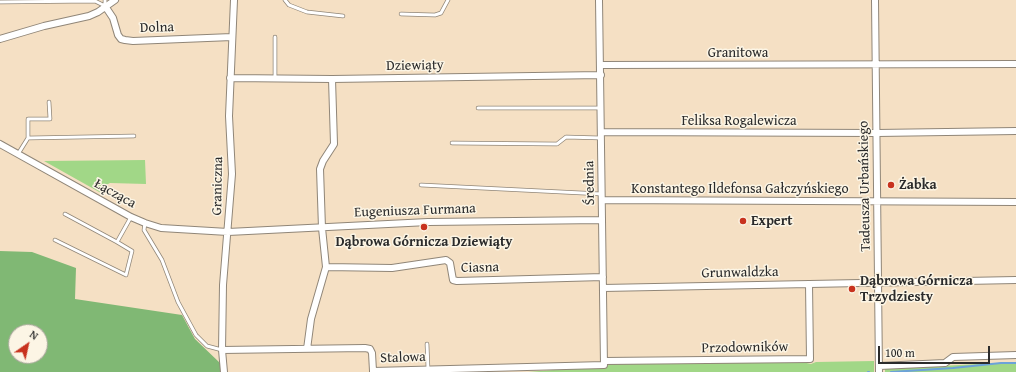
<!DOCTYPE html>
<html>
<head>
<meta charset="utf-8">
<style>
	body { margin:0 }
	#map { position:relative; width:1016px; height:372px; overflow:hidden; background:#f5e0c4; font-family:"Gentium Book Plus",serif }
	canvas { display:block }
	.north { position:absolute; left:8px; top:324px; width:40px; height:40px; box-sizing:border-box; background:#fcf5e5; border:1px solid #a8a49b; border-radius:50%; rotate:34deg; font-size:11px; font-weight:700; line-height:16px; text-align:center; color:#2b2b2b }
	.north::after { content:''; display:block; margin:auto; width:14px; height:18px; background:#c8321e; clip-path:polygon(50% 0,100% 100%,50% 72%,0 100%) }
	.scale { position:absolute; left:878px; top:346px; width:112px; height:18px; box-sizing:border-box; border:2px solid #2b2b2b; border-top:0; padding-left:5px; font-size:12px; line-height:14px; white-space:nowrap; color:#2b2b2b; -webkit-text-stroke:3px #fcf5e5; paint-order:stroke }
</style>
</head>
<body>
<div id="map">
<canvas width="1016" height="372"></canvas>
<div class="north">N</div>
<div class="scale">100 m</div>
</div>
<script>
const ctx = document.querySelector('canvas').getContext('2d');
ctx.lineJoin = 'round';
function fillPath(path, color) { ctx.fillStyle = color; ctx.fill(path, 'evenodd'); }
const toPath = rows => new Path2D(rows.map(r => 'M' + r).join(''));
function stroke(path, color, width, dash) { ctx.strokeStyle = color; ctx.lineWidth = width; ctx.lineCap = dash ? 'butt' : 'round'; ctx.setLineDash(dash || []); ctx.stroke(path); }
function write(font, color, halo, rows, align = 'center') {
  ctx.font = font + ' "Gentium Book Plus",serif'; ctx.lineWidth = 3; ctx.setLineDash([]); ctx.textBaseline = 'middle'; ctx.strokeStyle = halo; ctx.fillStyle = color; for (const [text, x, y, turn = 0] of rows) {
    ctx.save(); ctx.translate(x, y); ctx.rotate((+turn || 0) * Math.PI / 180); ctx.textAlign = isNaN(turn) ? turn : align; if (halo) ctx.strokeText(text, 0, 0); ctx.fillText(text, 0, 0); ctx.restore();
  }
}
const green = toPath([
	[145,160,146,184,110,183,102,187,101,193,44,161],
	[874,361,874,372,528,372,578,368,605,369,611,362,802,362,811,364,816,362],
	[1016,362,1016,372,885,372,885,369]
]);
const forest = toPath([
	[0,251,32,252,76,268,75,299,182,315,195,339,220,363,221,372,0,372],
	[16,332,40,332,40,356,16,356]
]);
const stream = toPath([
	[868,372,869,372],
	[891,372,953,368,1001,363,1016,363]
]);
const service = toPath([
	[285,0,289,5,307,12,343,16],
	[0,2,95,1,105,6,105,0],
	[401,14,435,15,441,13,448,0],
	[275,79,275,37],
	[478,108,601,108],
	[28,138,28,119,50,119,49,102],
	[452,143,557,144,566,137,601,138],
	[18,154,28,138,134,136],
	[421,185,602,194],
	[65,214,117,242],
	[145,223,144,230,162,260,178,302,196,335,207,346,222,350],
	[55,240,126,275,132,251,117,242,131,217],
	[427,344,428,369]
]);
const minor = toPath([
	[875,0,879,372],
	[105,6,113,18,118,35,121,39,125,40,133,41,232,37],
	[0,39,44,26,89,16,98,12,115,0],
	[600,65,1016,64],
	[230,78,332,79,601,75],
	[601,132,877,133,1016,131],
	[0,144,131,217,145,223,161,228,228,232,428,222,602,220],
	[602,200,1016,202],
	[326,267,392,268,446,260,450,263,453,280,457,281,603,277],
	[603,288,1016,280],
	[307,349,311,319,326,267,322,228,320,169,323,161,334,144,332,79],
	[222,350,365,348,370,349,372,353,373,371,604,365,599,0],
	[604,361,810,359,809,284],
	[879,366,945,363,953,357,1016,355],
	[224,372,222,350,223,285,232,174,229,116,234,0]
]);
const markers = [
	[891,185,4,"#c8321e"],
	[743,221,4,"#c8321e"],
	[424,227,4,"#c8321e"],
	[852,289,4,"#c8321e"]
];
const streetNames = [
	["Dolna",157,28,-2],
	["Granitowa",738,53],
	["Dziewiąty",415,66,-1],
	["Feliksa Rogalewicza",739,121],
	["Średnia",590,183,-91],
	["Graniczna",218,186,-89],
	["Tadeusza Urbańskiego",865,186,-91],
	["Konstantego Ildefonsa Gałczyńskiego",740,189],
	["Łącząca",115,194,29],
	["Eugeniusza Furmana",415,211,-2],
	["Ciasna",480,268,-1],
	["Grunwaldzka",740,273,-1],
	["Przodowników",745,348,-1],
	["Stalowa",403,358,-2]
];
const poiNames = [
	["Żabka",899,185],
	["Expert",751,221],
	["Dąbrowa Górnicza Dziewiąty",424,242,"center"],
	["Dąbrowa Górnicza",860,281],
	["Trzydziesty",860,297]
];
fillPath(green, '#a1d787');
fillPath(forest, '#80b874');
stroke(stream, '#6ca2d9', 2);
stroke(service, '#908678', 4.5);
stroke(minor, '#908678', 8);
stroke(service, '#fff', 3);
stroke(minor, '#fff', 6);
for (const [x, y, r, color] of markers) { const dot = new Path2D(); dot.arc(x, y, r, 0, 2 * Math.PI); ctx.fillStyle = color; ctx.fill(dot); stroke(dot, '#fcf5e5', 1.5); }
write('14px', '#2b2b2b', '#fcf5e5', streetNames);
write('bold 14px', '#2b2b2b', '#fcf5e5', poiNames, 'left');
</script>
</body>
</html>
